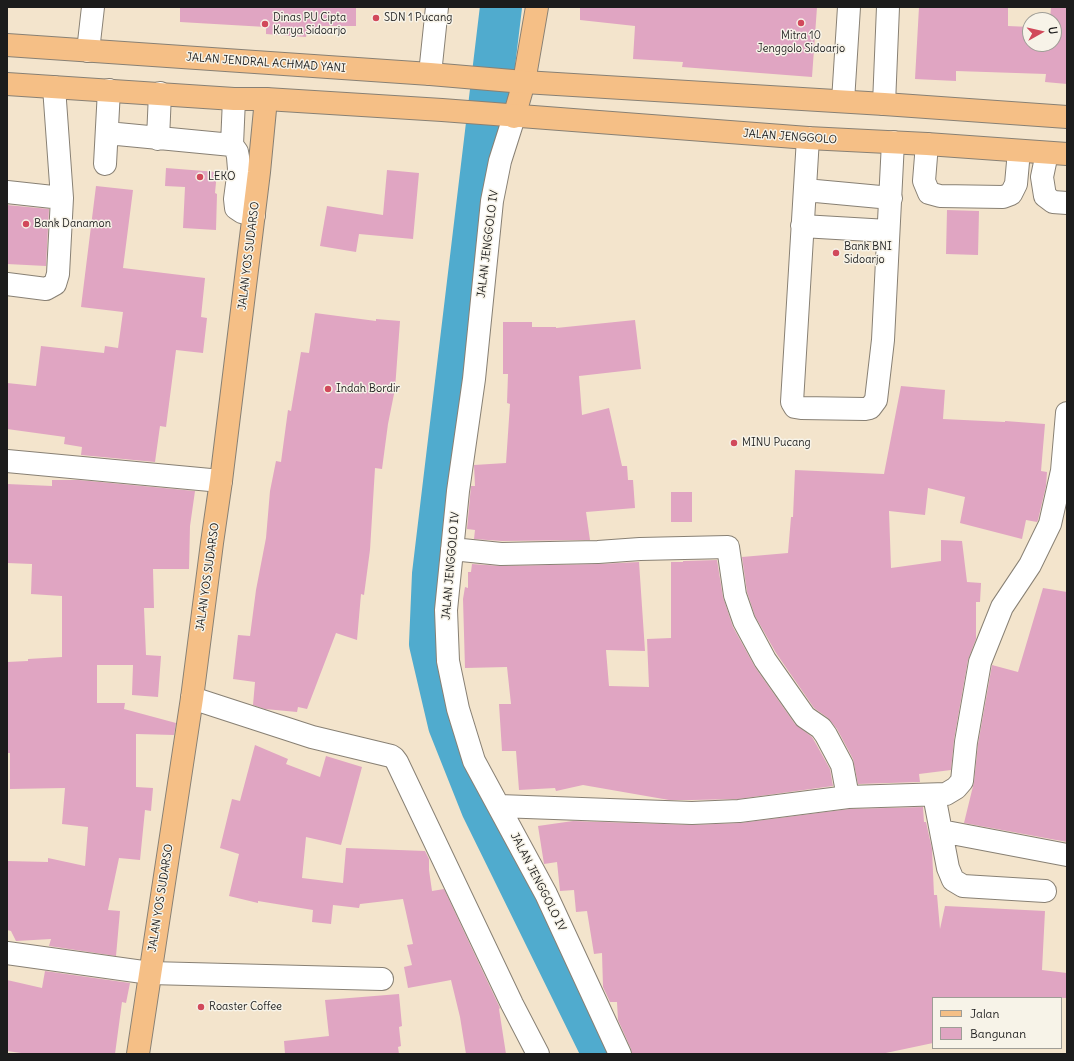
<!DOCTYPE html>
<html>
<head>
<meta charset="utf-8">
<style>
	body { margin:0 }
	#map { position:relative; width:1074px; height:1061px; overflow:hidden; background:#f3e4cc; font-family:Delius,sans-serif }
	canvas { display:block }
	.frame { position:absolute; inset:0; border:8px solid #1c1c1c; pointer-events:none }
	.legend { position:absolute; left:932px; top:997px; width:130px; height:52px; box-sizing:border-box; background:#f7f3e8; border:1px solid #9f9d96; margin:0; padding:5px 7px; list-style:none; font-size:12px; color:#1c1c1c }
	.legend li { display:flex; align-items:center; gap:8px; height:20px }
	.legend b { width:20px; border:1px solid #9f9d96 }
	.north { position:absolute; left:1022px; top:12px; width:40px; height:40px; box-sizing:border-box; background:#f7f3e8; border:1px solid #9f9d96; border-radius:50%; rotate:82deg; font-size:11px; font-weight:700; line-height:16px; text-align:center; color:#1c1c1c }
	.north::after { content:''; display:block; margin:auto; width:14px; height:18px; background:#d1495b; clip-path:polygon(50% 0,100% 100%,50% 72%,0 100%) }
</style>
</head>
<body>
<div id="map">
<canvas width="1074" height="1061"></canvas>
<div class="frame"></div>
<ul class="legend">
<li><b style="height:5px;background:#f5bf86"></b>Jalan</li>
<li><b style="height:11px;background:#e0a5c2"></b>Bangunan</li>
</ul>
<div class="north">U</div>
</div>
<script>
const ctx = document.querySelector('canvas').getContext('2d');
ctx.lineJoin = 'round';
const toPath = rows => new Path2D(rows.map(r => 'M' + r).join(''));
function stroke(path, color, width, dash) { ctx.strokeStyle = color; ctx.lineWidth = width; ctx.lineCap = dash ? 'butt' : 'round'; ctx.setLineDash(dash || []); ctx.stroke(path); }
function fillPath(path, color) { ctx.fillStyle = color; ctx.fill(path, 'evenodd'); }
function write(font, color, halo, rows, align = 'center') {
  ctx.font = font + ' Delius,sans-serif'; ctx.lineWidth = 3; ctx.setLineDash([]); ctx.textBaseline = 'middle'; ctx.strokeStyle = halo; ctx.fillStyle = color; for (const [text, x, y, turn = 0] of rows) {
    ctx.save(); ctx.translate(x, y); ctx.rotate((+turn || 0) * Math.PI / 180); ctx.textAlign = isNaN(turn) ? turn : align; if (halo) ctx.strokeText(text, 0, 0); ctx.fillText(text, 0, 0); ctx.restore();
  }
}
const river = toPath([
	[501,7,433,574,430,644,449,725,482,808,603,1054]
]);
const building = toPath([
	[180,7,356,7,356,26,318,26,318,30,307,29,306,37,266,34,266,27,180,22],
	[580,7,817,7,812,77,682,67,683,62,633,59,635,26,580,20],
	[919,7,1008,7,1008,26,1030,27,1030,44,1054,44,1054,20,1050,20,1051,7,1067,7,1067,84,1045,82,1046,74,956,71,956,81,915,79],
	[166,168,217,172,215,193,217,194,216,230,183,228,185,187,165,186],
	[387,170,419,173,413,239,359,234,356,252,320,246,327,206,383,215],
	[96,186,133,190,123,268,205,278,201,317,207,318,203,353,176,350,166,427,160,426,155,462,81,455,82,447,64,444,65,437,7,429,7,383,36,386,41,346,104,353,105,346,118,348,123,312,81,307],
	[7,205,49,209,46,266,7,264],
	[947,210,979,211,978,255,946,254],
	[315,313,376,321,376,319,400,321,395,389,388,424,382,469,375,468,370,550,364,595,361,594,357,640,336,633,307,709,298,707,297,712,265,709,253,705,255,682,233,679,238,635,250,636,256,590,266,538,270,491,276,461,281,462,288,410,291,411,301,352,309,353],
	[635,320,641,369,579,376,582,415,609,408,622,466,627,466,628,480,633,480,635,508,586,512,590,540,502,541,474,539,475,530,467,529,471,486,475,486,474,465,506,463,510,404,507,403,508,374,503,374,503,322,532,322,532,327,556,327,556,328],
	[901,386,945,390,943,419,1005,422,1005,421,1045,424,1041,471,1047,472,1046,486,1038,520,1037,522,1026,520,1022,539,960,523,965,497,928,488,925,515,889,511,891,568,941,561,941,540,962,541,967,582,981,583,980,602,976,602,976,639,968,660,954,740,951,770,919,774,920,782,858,784,853,759,837,729,828,718,814,708,776,653,755,616,747,592,742,557,788,553,791,517,793,517,795,470,884,474],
	[52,480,79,480,195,491,190,526,189,569,153,569,154,608,144,608,146,655,161,656,158,697,132,695,133,665,97,665,97,703,125,703,124,709,176,723,174,735,136,734,136,787,153,788,151,811,145,810,140,860,119,858,108,910,120,911,116,956,49,946,51,939,16,941,11,931,7,930,7,861,48,862,48,858,85,866,88,827,62,824,65,788,10,789,10,753,7,753,7,662,28,661,28,659,62,657,62,596,31,594,32,564,7,563,7,484,52,486],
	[671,492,692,492,692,522,671,522],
	[717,560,723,597,733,627,755,667,795,724,812,737,815,742,830,769,833,786,738,799,692,800,669,800,583,785,556,791,555,788,519,790,516,751,502,751,499,704,511,704,507,667,465,668,463,599,465,587,468,588,468,572,471,572,472,564,501,566,598,564,639,562,645,651,606,650,609,686,649,687,647,639,671,638,671,562,683,562,683,561],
	[1043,588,1067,592,1067,842,964,823,974,782,978,744,992,665,1018,672],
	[255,745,288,759,286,764,320,777,326,756,362,767,341,845,306,837,302,878,343,883,346,848,425,851,429,859,429,870,432,891,444,889,500,1008,499,1009,506,1054,466,1054,460,1017,451,980,408,988,404,967,412,965,407,945,413,944,403,899,360,904,359,908,333,905,331,924,312,922,313,910,258,901,258,903,229,896,239,854,220,848,232,799,240,801],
	[923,807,924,822,926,822,932,849,934,895,937,895,940,929,945,906,1045,911,1042,970,1067,973,1067,998,933,998,933,1043,881,1054,632,1054,631,1049,618,1020,617,1002,610,1002,603,987,602,953,594,954,587,911,576,912,574,890,560,891,557,862,544,864,538,826,573,821,692,825,740,823,849,809],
	[45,971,130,983,126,1003,122,1002,115,1054,28,1054,7,1051,7,980,42,988],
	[399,994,402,1026,399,1027,401,1046,398,1047,399,1054,285,1054,284,1041,329,1036,325,1000]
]);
const minor = toPath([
	[88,51,93,7],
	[430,74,437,7],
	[843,101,849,7],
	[884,104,888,7],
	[514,117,500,161,492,201,474,379,458,491,446,610,448,661,458,709,474,761,546,894,620,1054],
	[107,133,232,145,237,152,238,157,239,169,235,199,236,208,242,212,254,215],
	[808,138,792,402,795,407,801,408,865,409,870,408,876,400,883,340,893,142],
	[158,139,160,93],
	[927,144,924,181,929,193,940,196,1003,197,1011,194,1016,184,1019,151],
	[232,145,234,99],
	[1047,153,1042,177,1045,196,1053,202,1067,203],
	[105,164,109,90],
	[805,190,891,198],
	[7,192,62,198],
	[802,226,888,231],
	[7,284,46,289,55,284,58,274,62,198,54,87],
	[7,461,221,481],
	[452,549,501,554,598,552,640,549,728,547,735,595,744,621,765,660,805,717,821,728,826,735,842,765,848,797],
	[192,698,312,737,391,756,394,758,397,762,512,1004,538,1054],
	[934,795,948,868,953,880,963,886,1045,891],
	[499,806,692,813,739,811,848,797,946,794,956,788,962,781,966,742,980,662,1002,607,1030,565,1050,524,1062,471,1067,413],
	[941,831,1067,855],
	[7,953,150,973,382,979]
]);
const major = toPath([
	[514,117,524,82,537,7],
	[138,1054,192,698,212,543,221,481,259,172,266,99]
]);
const highway = toPath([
	[7,45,430,74,524,82,884,104,1067,117],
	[7,84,234,99,266,99,442,110,808,138,927,144,1067,154]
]);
const markers = [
	[376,18,4,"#d1495b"],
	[801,23,4,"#d1495b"],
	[265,24,4,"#d1495b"],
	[200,177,4,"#d1495b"],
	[26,224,4,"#d1495b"],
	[836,253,4,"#d1495b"],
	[328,389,4,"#d1495b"],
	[734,443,4,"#d1495b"],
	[201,1007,4,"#d1495b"]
];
const poiNames = [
	["Dinas PU Cipta",273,18],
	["Karya Sidoarjo",273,31],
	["SDN 1 Pucang",384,18],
	["Mitra 10",801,36,"center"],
	["Jenggolo Sidoarjo",801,49,"center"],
	["LEKO",208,177],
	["Bank Danamon",34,224],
	["Bank BNI",844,247],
	["Sidoarjo",844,260],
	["Indah Bordir",336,389],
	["MINU Pucang",742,443],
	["Roaster Coffee",209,1007]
];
const streetNames = [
	["JALAN JENDRAL ACHMAD YANI",266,63,4],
	["JALAN JENGGOLO",790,137,4],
	["JALAN JENGGOLO IV",488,244,-83],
	["JALAN YOS SUDARSO",249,256,-83],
	["JALAN JENGGOLO IV",451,566,-85],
	["JALAN YOS SUDARSO",208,577,-82],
	["JALAN JENGGOLO IV",538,882,63],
	["JALAN YOS SUDARSO",161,898,-81]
];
stroke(river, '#50abce', 42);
fillPath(building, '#e0a5c2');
stroke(minor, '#888074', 24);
stroke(major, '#888074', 24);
stroke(highway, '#888074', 24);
stroke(minor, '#fff', 22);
stroke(major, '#f5bf86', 22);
stroke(highway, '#f5bf86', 22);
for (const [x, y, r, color] of markers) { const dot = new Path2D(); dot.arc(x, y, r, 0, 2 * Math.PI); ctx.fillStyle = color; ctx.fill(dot); stroke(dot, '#f7f3e8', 1.5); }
write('11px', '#1c1c1c', '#f7f3e8', poiNames, 'left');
write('11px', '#1c1c1c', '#f7f3e8', streetNames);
</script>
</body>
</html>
